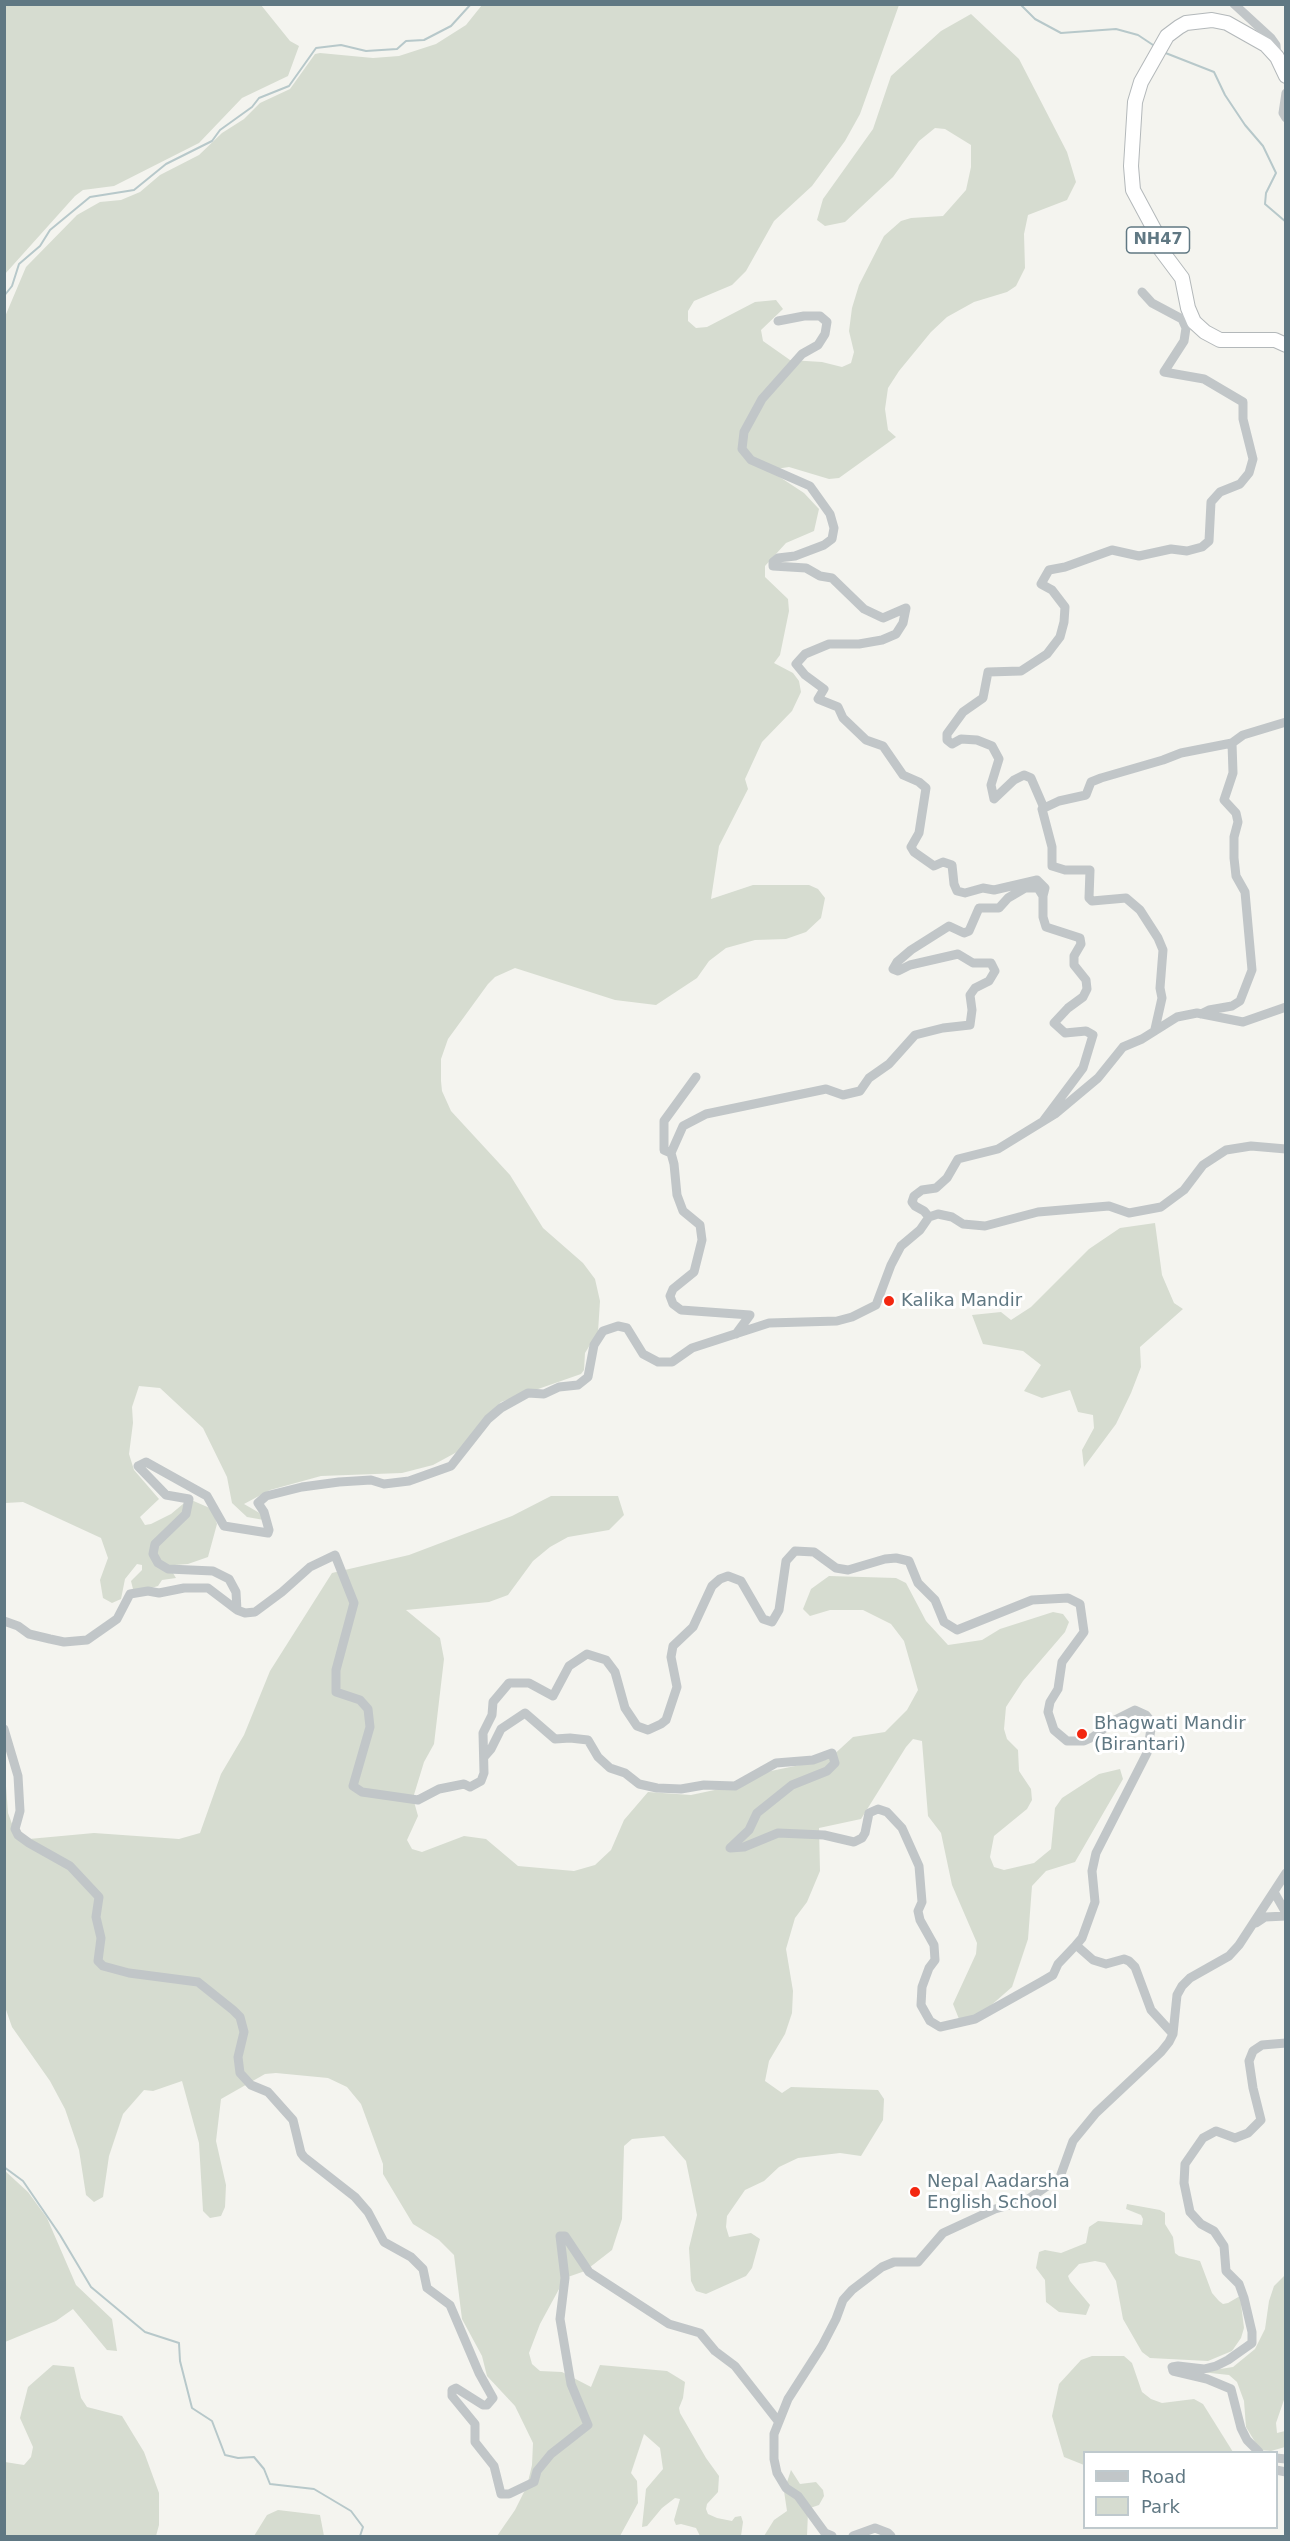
<!DOCTYPE html>
<html>
<head>
<meta charset="utf-8">
<style>
	body { margin:0 }
	#map { position:relative; width:1290px; height:2541px; overflow:hidden; background:#f4f4ef; font-family:"DejaVu Sans",sans-serif }
	canvas { display:block }
	.frame { position:absolute; inset:0; border:6px solid #607883; pointer-events:none }
	.legend { position:absolute; left:1083px; top:2451px; width:195px; height:78px; box-sizing:border-box; background:#fff; border:2px solid #bfc9cd; margin:0; padding:8px 10px; list-style:none; font-size:18px; color:#607883 }
	.legend li { display:flex; align-items:center; gap:12px; height:30px }
	.legend b { width:30px; border:2px solid #bfc9cd }
</style>
</head>
<body>
<div id="map">
<canvas width="1290" height="2541"></canvas>
<div class="frame"></div>
<ul class="legend">
<li><b style="height:8px;background:#c1c6c8"></b>Road</li>
<li><b style="height:16px;background:#d6dcd0"></b>Park</li>
</ul>
</div>
<script>
const ctx = document.querySelector('canvas').getContext('2d');
ctx.lineJoin = 'round';
function fillPath(path, color) { ctx.fillStyle = color; ctx.fill(path, 'evenodd'); }
const toPath = rows => new Path2D(rows.map(r => 'M' + r).join(''));
function stroke(path, color, width, dash) { ctx.strokeStyle = color; ctx.lineWidth = width; ctx.lineCap = dash ? 'butt' : 'round'; ctx.setLineDash(dash || []); ctx.stroke(path); }
function write(font, color, halo, rows, align = 'center') {
  ctx.font = font + ' "DejaVu Sans",sans-serif'; ctx.lineWidth = 6; ctx.setLineDash([]); ctx.textBaseline = 'middle'; ctx.strokeStyle = halo; ctx.fillStyle = color; for (const [text, x, y, turn = 0] of rows) {
    ctx.save(); ctx.translate(x, y); ctx.rotate((+turn || 0) * Math.PI / 180); ctx.textAlign = isNaN(turn) ? turn : align; if (halo) ctx.strokeText(text, 0, 0); ctx.fillText(text, 0, 0); ctx.restore();
  }
}
const green = toPath([
	[5,4,261,5,290,41,299,46,288,76,242,98,199,143,114,186,83,190,75,196,5,274],
	[482,5,899,5,860,114,845,141,812,186,774,221,746,271,732,285,694,301,688,311,688,321,696,328,707,327,755,302,776,300,783,309,761,330,763,341,790,360,822,362,842,367,851,363,854,352,849,331,852,308,859,285,884,236,901,221,911,218,943,216,966,190,971,167,971,145,945,129,935,128,919,141,893,177,845,222,825,226,817,220,823,199,873,129,891,76,941,31,971,14,1019,59,1067,152,1076,182,1067,200,1028,215,1024,234,1025,268,1016,286,1007,292,974,302,947,317,931,332,899,371,888,388,885,409,888,430,896,437,839,478,829,479,789,467,769,470,804,493,819,509,814,531,786,543,765,566,765,577,788,599,789,611,780,655,774,663,793,673,799,681,801,692,792,711,762,742,745,779,748,789,719,846,711,899,753,885,809,885,818,889,825,898,821,918,806,932,786,939,755,940,726,948,709,961,697,978,656,1005,615,1000,515,968,495,977,488,984,448,1039,441,1059,441,1081,442,1091,451,1111,510,1175,543,1228,583,1263,595,1279,600,1301,598,1332,585,1353,584,1370,581,1374,501,1402,457,1452,433,1465,402,1473,321,1476,270,1490,244,1504,263,1515,264,1520,247,1517,232,1503,227,1477,203,1428,160,1388,139,1386,132,1407,133,1423,129,1454,134,1470,159,1499,140,1517,145,1525,151,1524,171,1514,189,1499,212,1509,217,1524,208,1557,188,1564,162,1566,173,1573,176,1578,162,1580,158,1586,148,1589,133,1589,131,1581,142,1570,142,1565,137,1564,125,1579,121,1599,112,1603,103,1598,100,1580,108,1558,101,1538,23,1502,5,1503,4,319,26,267,77,215,100,202,121,200,140,192,160,175,199,155,222,133,244,119,260,103,290,89,315,54,320,53,373,58,399,56,436,44,466,25],
	[1155,1223,1162,1275,1174,1303,1183,1309,1140,1347,1141,1367,1131,1393,1116,1424,1084,1467,1082,1450,1094,1428,1093,1415,1078,1412,1070,1390,1042,1398,1024,1391,1041,1365,1023,1351,983,1344,972,1315,1001,1312,1011,1320,1031,1307,1089,1249,1120,1228],
	[551,1496,618,1496,624,1515,609,1530,568,1537,550,1547,533,1561,508,1595,489,1602,406,1610,440,1638,444,1659,434,1744,424,1762,413,1798,418,1816,407,1840,412,1849,422,1852,464,1836,486,1839,518,1866,574,1871,595,1865,611,1850,624,1820,648,1792,691,1795,724,1788,766,1772,829,1759,853,1737,885,1732,907,1710,918,1690,904,1641,891,1624,863,1610,830,1610,810,1616,803,1609,811,1589,829,1576,896,1578,906,1583,926,1621,948,1645,982,1640,1000,1629,1053,1612,1063,1614,1069,1622,1065,1632,1023,1681,1006,1707,1004,1729,1007,1739,1018,1750,1019,1771,1031,1789,1032,1800,1027,1809,994,1836,990,1857,994,1867,1004,1870,1034,1863,1051,1849,1055,1808,1062,1798,1099,1774,1120,1769,1123,1779,1075,1862,1046,1871,1032,1886,1028,1939,1012,1987,988,2008,961,2024,953,2004,976,1954,977,1943,952,1885,941,1833,928,1816,922,1741,913,1739,906,1747,861,1819,819,1828,820,1871,807,1902,795,1918,786,1949,793,1991,792,2013,785,2034,769,2061,765,2081,782,2093,791,2087,878,2090,884,2099,883,2120,861,2156,840,2153,798,2158,779,2167,764,2181,745,2190,727,2216,726,2227,729,2237,751,2233,760,2239,752,2268,746,2276,706,2294,696,2291,691,2281,689,2248,697,2215,686,2161,664,2136,632,2139,624,2146,622,2219,612,2250,585,2271,565,2278,540,2324,529,2353,532,2364,540,2371,562,2372,591,2387,600,2365,667,2371,685,2382,683,2398,679,2408,680,2413,706,2458,719,2476,718,2492,707,2504,706,2509,708,2514,717,2518,732,2521,735,2517,741,2516,743,2522,741,2536,700,2536,696,2528,681,2524,676,2525,674,2520,680,2499,675,2498,662,2508,647,2526,642,2527,646,2489,663,2469,660,2448,644,2434,631,2473,637,2481,638,2503,620,2536,497,2536,515,2510,527,2486,532,2465,533,2443,515,2406,487,2376,482,2356,462,2319,454,2255,439,2240,413,2224,383,2174,383,2164,361,2104,347,2087,328,2078,276,2073,265,2074,221,2099,216,2141,226,2185,225,2207,221,2216,210,2218,203,2211,199,2143,182,2081,153,2091,144,2090,123,2114,109,2156,103,2197,94,2202,86,2195,79,2150,65,2109,50,2081,12,2027,5,2007,4,1759,8,1813,18,1840,94,1833,179,1839,200,1833,221,1774,244,1735,270,1671,332,1573,409,1555,512,1516],
	[4,2170,28,2192,47,2218,76,2285,112,2319,117,2351,107,2350,73,2309,56,2321,5,2342],
	[1127,2204,1160,2210,1165,2213,1165,2224,1173,2237,1175,2253,1179,2256,1200,2261,1212,2293,1219,2301,1223,2304,1228,2303,1240,2296,1244,2328,1241,2338,1232,2351,1208,2361,1150,2358,1142,2352,1123,2319,1116,2281,1105,2263,1095,2261,1079,2264,1068,2276,1070,2281,1090,2305,1086,2315,1059,2312,1046,2302,1045,2280,1036,2268,1039,2252,1045,2250,1061,2253,1086,2243,1089,2227,1098,2221,1142,2225,1143,2219,1141,2215,1126,2209],
	[1285,2275,1285,2397,1276,2423,1277,2433,1285,2431,1285,2447,1271,2451,1260,2450,1246,2427,1244,2401,1237,2382,1229,2375,1201,2372,1233,2367,1255,2349,1265,2329,1269,2301,1274,2286],
	[1092,2356,1124,2356,1132,2363,1142,2392,1151,2399,1162,2403,1194,2399,1203,2404,1233,2452,1084,2452,1084,2465,1064,2457,1052,2416,1059,2384,1081,2360],
	[53,2365,74,2367,81,2398,87,2407,122,2416,144,2452,159,2493,159,2525,156,2536,5,2536,5,2462,24,2465,31,2457,33,2447,20,2418,28,2387],
	[791,2470,800,2484,816,2482,823,2490,824,2496,819,2505,810,2508,808,2512,807,2536,764,2536,774,2520,787,2511,784,2491],
	[278,2510,320,2515,324,2536,254,2536,267,2515]
]);
const stream = toPath([
	[1020,4,1035,19,1061,33,1116,29,1138,35,1156,47],
	[1163,52,1214,72,1225,95,1245,125,1263,146,1276,173,1266,193,1265,204,1286,222],
	[4,296,12,286,19,264,40,246,50,230,90,197,134,190,166,164,212,141,220,130,252,107,259,98,289,86,316,48,341,45,366,51,397,49,406,41,424,40,451,26,471,4],
	[4,2167,23,2181,60,2235,91,2287,145,2332,179,2343,180,2361,192,2408,212,2421,225,2455,238,2458,254,2457,264,2469,270,2484,314,2489,351,2511,363,2527,360,2536]
]);
const minor = toPath([
	[1234,4,1271,38,1276,45,1277,57],
	[1286,93,1283,113,1286,118],
	[778,321,804,316,820,316,827,322,825,334,818,345,802,354,762,399,744,432,742,449,751,460,810,486,830,514,834,528,832,539,824,545,795,556,778,558,773,562,773,566,806,568,820,576,832,578,864,609,883,618,906,608,903,623,896,634,882,640,859,644,829,644,805,654,796,664,805,675,824,689,818,699,838,707,843,718,866,740,883,746,903,775,919,782,926,788,919,833,911,847,914,852,934,866,943,862,952,865,954,884,957,891,965,893,983,888,994,890,1037,880,1045,888,1043,896],
	[1044,808,1031,778,1024,775,1014,780,994,799,991,785,999,759,992,746,977,740,961,739,952,744,947,740,947,734,963,712,983,698,988,672,1021,671,1047,654,1060,637,1064,622,1065,607,1052,590,1041,584,1049,570,1065,567,1112,550,1139,556,1171,549,1187,551,1202,547,1209,541,1211,502,1220,492,1240,484,1249,473,1253,459,1243,419,1243,402,1204,379,1164,372,1184,341,1186,328,1182,319,1152,303,1142,292],
	[1201,1014,1209,1010,1232,1006,1240,1001,1252,970,1245,892,1236,876,1234,858,1234,837,1238,822,1236,813,1224,800,1233,773,1232,743,1243,735,1286,722],
	[1155,1029,1162,998,1160,988,1163,950,1158,938,1140,910,1126,898,1092,901,1089,898,1090,870,1065,870,1052,866,1052,847,1042,809,1059,801,1086,795,1091,782,1101,778,1163,760,1181,753,1232,743],
	[696,1077,664,1121,664,1150,671,1153,683,1126,706,1114,826,1089,843,1095,860,1091,869,1078,889,1064,915,1035,943,1028,970,1025,972,1010,970,995,975,988,989,981,995,971,991,963,973,963,958,954,910,965,898,971,893,969,897,962,911,950,949,926,964,933,969,931,979,908,999,908,1008,898,1025,888,1038,888,1043,896,1043,917,1046,927,1080,938,1081,944,1074,956,1074,965,1086,980,1087,989,1083,997,1068,1008,1054,1023,1065,1033,1086,1031,1093,1035,1083,1068,1044,1120],
	[671,1153,674,1164,677,1195,683,1211,700,1225,702,1240,694,1272,673,1289,670,1296,673,1304,681,1310,750,1315,736,1334],
	[929,1217,924,1211,915,1206,912,1202,914,1196,922,1190,936,1188,947,1178,958,1159,998,1149,1055,1114,1098,1078,1123,1047,1142,1039,1177,1017,1197,1013,1243,1022,1286,1007],
	[237,1610,236,1592,229,1579,213,1571,168,1569,158,1563,153,1554,155,1544,186,1514,189,1499,166,1495,138,1466,146,1462,207,1496,224,1526,268,1533,269,1530,264,1512,258,1503,266,1496,302,1487,339,1482,371,1480,384,1484,409,1481,451,1466,488,1419,501,1408,528,1393,544,1394,559,1387,578,1385,588,1377,594,1345,603,1331,618,1326,627,1328,643,1354,658,1362,672,1362,692,1348,769,1323,837,1321,852,1317,876,1305,891,1265,901,1246,920,1230,929,1217,938,1214,952,1217,963,1224,985,1226,1038,1212,1109,1206,1129,1213,1161,1207,1184,1190,1203,1165,1226,1150,1251,1146,1286,1149],
	[4,1621,18,1626,29,1634,50,1639,64,1642,87,1640,117,1619,130,1594,148,1591,159,1593,184,1588,208,1588,237,1610,245,1613,255,1612,282,1592,310,1567,335,1555,354,1603,336,1670,336,1692,360,1700,368,1709,370,1727,353,1786,362,1792,418,1800,439,1789,464,1784,470,1787,481,1781,484,1773,483,1733,492,1715,493,1702,509,1683,529,1683,553,1696,569,1666,587,1654,606,1660,615,1672,625,1708,637,1726,648,1730,661,1724,666,1720,677,1687,671,1657,673,1646,693,1627,712,1586,720,1579,728,1576,741,1581,763,1619,772,1622,779,1610,786,1561,795,1551,814,1552,836,1568,848,1570,885,1559,896,1558,909,1561,918,1583,935,1600,944,1622,957,1630,1032,1600,1068,1598,1080,1604,1084,1632,1062,1662,1058,1689,1050,1702,1048,1712,1054,1730,1067,1741,1084,1741,1093,1737,1115,1720,1135,1710,1146,1715,1150,1720,1151,1729,1147,1753,1096,1853,1092,1871,1095,1902,1082,1938,1076,1945,1093,1960,1106,1964,1124,1959,1129,1961,1135,1967,1151,2010,1173,2034],
	[4,1729,18,1776,20,1811,15,1829,18,1835,29,1843,70,1866,99,1897,96,1917,101,1938,98,1961,103,1966,129,1973,198,1982,233,2010,240,2017,244,2032,238,2057,240,2073,251,2085,268,2092,293,2120,301,2153,304,2157,355,2197,368,2212,384,2242,411,2257,423,2269,427,2288,450,2305,479,2373,493,2398,487,2405,483,2405,456,2388,452,2390,452,2396,475,2424,475,2442,494,2466,501,2494,509,2494,534,2482,537,2471,551,2454,588,2425,571,2384,560,2319,565,2278,560,2236,565,2236,589,2272,669,2324,700,2333,715,2351,735,2366,778,2421],
	[484,1757,491,1749,501,1729,525,1713,555,1739,570,1738,588,1740,598,1757,610,1768,625,1773,639,1784,657,1788,681,1789,704,1785,735,1786,776,1763,813,1760,832,1753,835,1763,827,1771,792,1785,757,1813,749,1830,730,1848,744,1847,778,1833,824,1835,854,1842,862,1838,865,1833,869,1813,878,1809,887,1812,902,1828,919,1866,922,1902,918,1911,920,1920,934,1945,935,1960,929,1968,922,1987,921,2005,930,2021,940,2027,975,2019,1041,1982,1053,1975,1058,1964,1076,1945],
	[1274,1892,1286,1913],
	[1256,1923,1265,1917,1286,1916],
	[1259,2452,1247,2440,1241,2428,1231,2389,1207,2379,1173,2371,1172,2367,1178,2366,1204,2369,1216,2366,1228,2360,1252,2343,1252,2332,1244,2298,1239,2284,1226,2271,1224,2246,1214,2231,1201,2224,1190,2212,1184,2183,1185,2164,1203,2138,1216,2131,1235,2138,1248,2133,1261,2120,1253,2088,1249,2061,1253,2051,1262,2045,1286,2043],
	[1276,2458,1286,2459],
	[1276,2470,1286,2472],
	[832,2536,825,2533,798,2496,786,2488,777,2473,774,2459,774,2434,788,2399,822,2346,836,2319,843,2300,852,2290,882,2267,894,2262,918,2262,943,2233,995,2209,1027,2200,1060,2177,1073,2141,1096,2113,1161,2052,1169,2042,1173,2034,1177,1995,1182,1986,1190,1978,1229,1956,1239,1945,1286,1873],
	[853,2536,875,2528,888,2533,891,2536]
]);
const highway = toPath([
	[1286,76,1277,57,1266,45,1227,23,1212,20,1186,23,1179,27,1167,36,1141,82,1135,102,1131,166,1133,190,1155,231,1161,250,1182,278,1188,308,1194,322,1205,332,1220,340,1275,340,1286,345]
]);
const markers = [
	[889,1301,6,"#f32710"],
	[1082,1734,6,"#f32710"],
	[915,2192,6,"#f32710"]
];
const shields = [
	[1158,240,63]
];
const shieldNames = [
	["NH47",1158,240]
];
const poiNames = [
	["Kalika Mandir",901,1301],
	["Bhagwati Mandir",1094,1724],
	["(Birantari)",1094,1745],
	["Nepal Aadarsha",927,2182],
	["English School",927,2203]
];
fillPath(green, '#d6dcd0');
stroke(stream, '#b7c8ca', 2);
stroke(highway, '#b3b8ba', 16);
stroke(minor, '#c1c6c8', 9);
stroke(highway, '#fff', 14);
for (const [x, y, r, color] of markers) { const dot = new Path2D(); dot.arc(x, y, r, 0, 2 * Math.PI); ctx.fillStyle = color; ctx.fill(dot); stroke(dot, '#fff', 2); }
for (const [x, y, w] of shields) { const box = new Path2D(); box.roundRect(x - w / 2, y - 13, w, 26, 4.5); ctx.fillStyle = '#fff'; ctx.fill(box); stroke(box, '#607883', 1.5); }
write('bold 16px', '#607883', null, shieldNames);
write('18px', '#607883', '#fff', poiNames, 'left');
</script>
</body>
</html>
